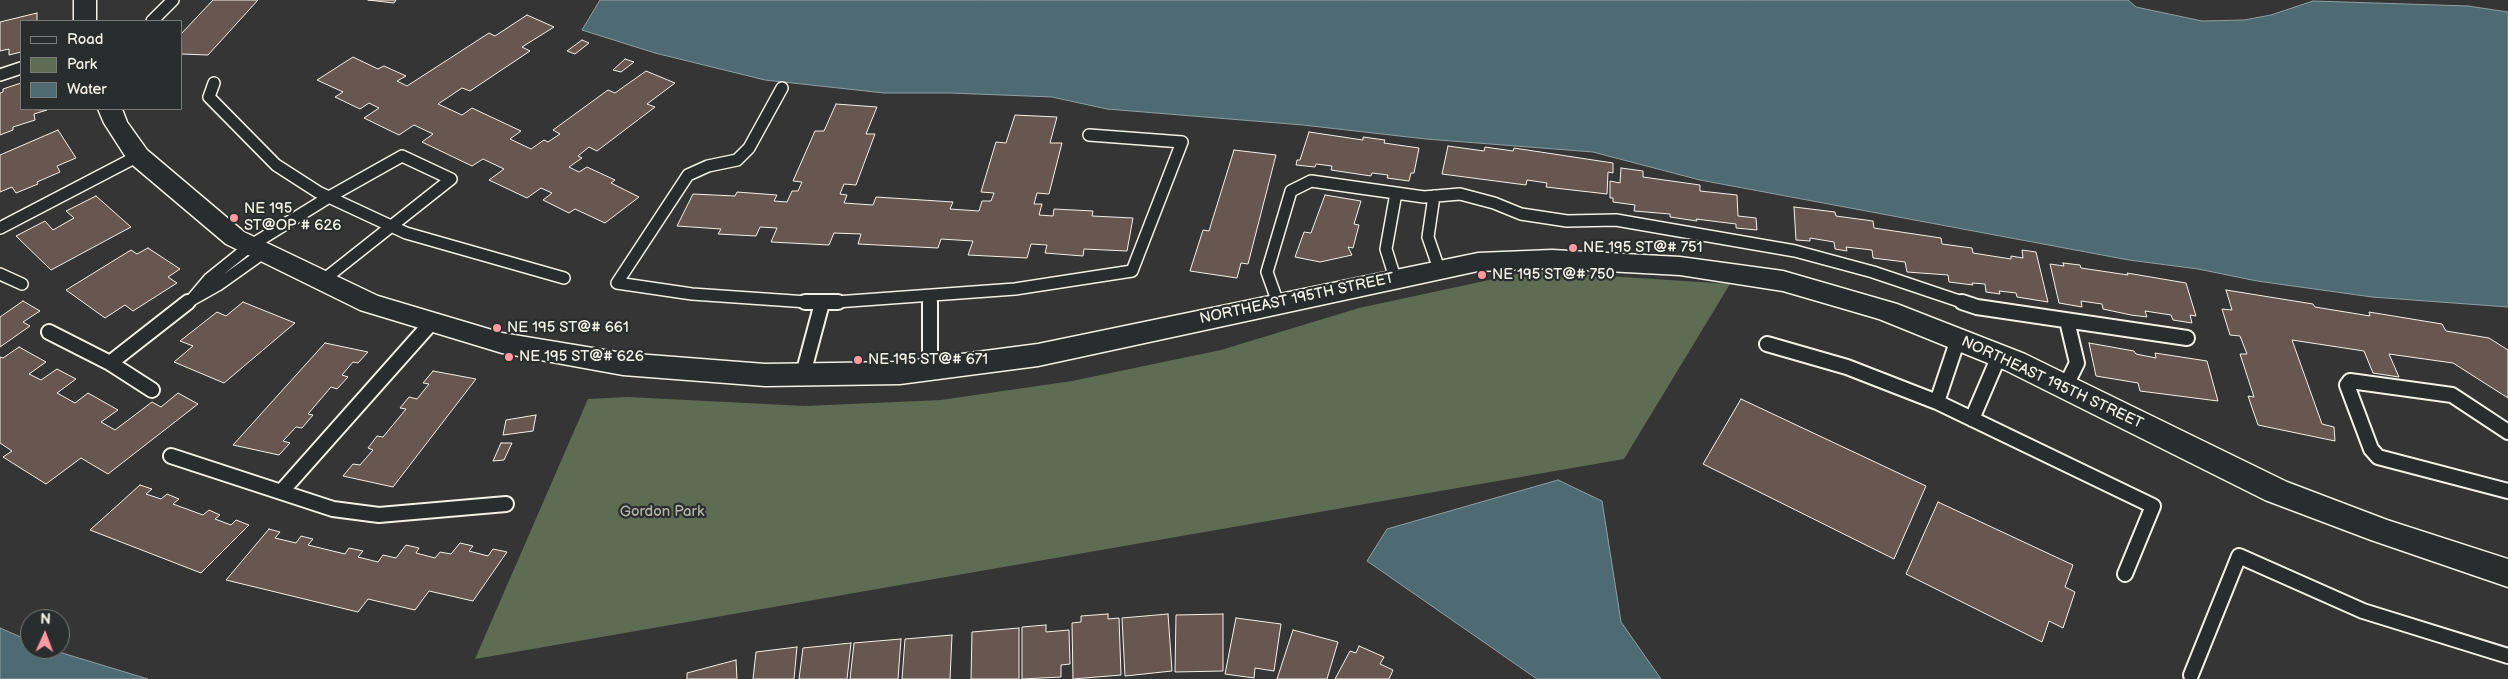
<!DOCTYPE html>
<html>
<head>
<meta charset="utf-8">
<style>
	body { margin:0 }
	#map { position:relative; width:2508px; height:679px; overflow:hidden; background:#363535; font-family:"Balsamiq Sans",sans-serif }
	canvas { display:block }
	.legend { position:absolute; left:20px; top:20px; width:162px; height:90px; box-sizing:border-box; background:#2a2d2e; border:1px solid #7b7b78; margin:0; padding:6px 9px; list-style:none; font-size:15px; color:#f4f1e8 }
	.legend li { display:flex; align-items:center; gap:10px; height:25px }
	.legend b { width:25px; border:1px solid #7b7b78 }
	.north { position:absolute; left:20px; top:609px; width:50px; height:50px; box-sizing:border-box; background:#2a2d2e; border:1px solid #7b7b78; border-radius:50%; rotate:2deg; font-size:14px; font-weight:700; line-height:20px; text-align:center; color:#f4f1e8 }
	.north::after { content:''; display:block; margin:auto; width:18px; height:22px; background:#ff9aa2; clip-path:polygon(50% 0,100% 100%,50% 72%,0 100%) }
</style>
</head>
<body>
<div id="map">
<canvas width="2508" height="679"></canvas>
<ul class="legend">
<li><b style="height:6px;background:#2a2d2e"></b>Road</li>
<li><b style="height:14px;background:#5e6c54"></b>Park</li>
<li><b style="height:14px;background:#4e6a73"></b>Water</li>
</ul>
<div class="north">N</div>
</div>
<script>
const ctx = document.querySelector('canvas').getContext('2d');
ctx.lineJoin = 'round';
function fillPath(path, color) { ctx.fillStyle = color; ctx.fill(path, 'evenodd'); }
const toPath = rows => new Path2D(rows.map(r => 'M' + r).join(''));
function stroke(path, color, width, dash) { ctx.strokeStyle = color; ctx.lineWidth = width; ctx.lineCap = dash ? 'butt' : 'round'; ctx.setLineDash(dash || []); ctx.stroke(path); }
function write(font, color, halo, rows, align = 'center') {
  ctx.font = font + ' "Balsamiq Sans",sans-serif'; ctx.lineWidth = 4.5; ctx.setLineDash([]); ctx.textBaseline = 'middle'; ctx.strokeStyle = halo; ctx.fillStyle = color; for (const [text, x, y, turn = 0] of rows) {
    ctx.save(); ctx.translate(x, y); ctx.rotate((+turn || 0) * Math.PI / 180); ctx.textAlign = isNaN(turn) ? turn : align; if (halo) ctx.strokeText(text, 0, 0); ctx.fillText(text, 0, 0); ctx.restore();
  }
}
const green = toPath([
	[1531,271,1730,284,1624,459,475,659,588,399,627,397,805,406,941,400,1072,381,1221,350,1359,308]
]);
const water = toPath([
	[600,0,2128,0,2136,7,2202,21,2244,20,2271,15,2313,1,2468,6,2508,12,2508,307,2372,297,2257,281,2198,269,2129,260,1700,180,1593,152,1426,139,1303,125,1107,109,1052,97,951,93,884,93,765,80,655,53,582,30,600,0],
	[1558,480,1602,501,1621,622,1661,679,1537,679,1367,561,1387,529,1558,480],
	[0,628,30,641,30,649,49,649,148,679,0,679,0,628]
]);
const building = toPath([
	[213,0,258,0,208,55,181,54,181,34,213,0],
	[368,0,396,0,394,3,368,0],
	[37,13,37,21,21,21,21,52,9,55,9,49,0,51,0,22,37,13],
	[527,15,554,27,522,47,530,51,470,91,462,88,438,104,462,115,472,108,521,131,510,139,531,149,544,140,548,142,560,134,553,130,608,90,615,93,646,71,675,83,647,104,655,107,597,151,589,147,578,156,582,158,569,167,579,172,587,167,615,180,611,183,639,197,605,223,575,209,569,213,543,200,552,193,541,188,527,198,489,180,504,169,483,159,472,166,422,142,433,134,414,125,399,135,364,118,379,108,369,103,360,109,335,97,343,92,317,80,353,57,378,69,384,66,406,76,397,81,407,86,489,33,495,36,527,15],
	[582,40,589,43,575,54,567,51,582,40],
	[625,59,634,62,621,72,613,70,625,59],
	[21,83,21,109,47,110,34,114,35,120,13,127,13,130,0,135,0,93,3,92,3,89,21,83],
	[836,104,877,107,866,134,875,134,856,185,844,184,840,194,847,195,844,203,873,205,876,197,953,202,950,209,979,211,982,201,991,201,994,193,981,192,996,142,1006,143,1015,115,1057,117,1050,143,1062,143,1049,194,1037,193,1034,204,1042,204,1039,215,1053,216,1054,209,1093,211,1092,216,1133,218,1127,251,1084,249,1083,256,1045,253,1047,245,1031,244,1027,258,968,255,973,241,941,239,938,248,858,244,861,234,834,233,829,245,771,242,777,228,760,227,756,236,718,234,721,229,677,226,693,194,735,196,737,192,777,195,774,201,787,202,792,191,798,191,802,182,793,181,815,131,824,131,836,104],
	[58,130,76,158,57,166,60,172,37,182,38,184,16,193,12,187,0,192,0,155,58,130],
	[1309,132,1363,140,1363,137,1385,140,1384,143,1419,148,1414,173,1411,173,1409,181,1387,178,1388,175,1372,173,1371,176,1331,170,1332,166,1316,164,1315,167,1296,165,1297,160,1300,160,1309,132],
	[1448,146,1484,151,1485,147,1513,151,1514,148,1613,163,1613,173,1608,172,1607,194,1546,187,1547,183,1527,180,1526,185,1442,174,1448,146],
	[1234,150,1276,155,1248,264,1241,263,1237,278,1190,271,1203,230,1209,231,1234,150],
	[1621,168,1643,171,1643,177,1700,185,1700,191,1737,195,1738,216,1756,218,1757,230,1736,228,1736,224,1696,219,1697,221,1670,217,1670,214,1634,211,1635,205,1613,202,1613,198,1610,198,1610,181,1620,183,1621,168],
	[1325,195,1361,201,1354,224,1359,225,1353,248,1348,247,1352,255,1320,262,1295,257,1304,232,1311,233,1325,195],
	[96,196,131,227,51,270,16,236,45,221,53,230,74,218,66,211,96,196],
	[1794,207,1835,212,1836,216,1873,221,1874,228,1941,238,1942,244,1972,248,1973,253,2011,259,2011,256,2023,258,2022,250,2036,252,2048,302,2017,297,2016,293,1999,291,2000,294,1986,292,1985,284,1972,283,1973,285,1949,282,1948,275,1907,272,1905,262,1873,258,1872,250,1846,247,1847,251,1835,249,1834,242,1810,238,1810,241,1796,240,1794,207],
	[148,248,180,269,168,277,177,283,133,311,125,305,105,318,66,290,131,250,137,254,148,248],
	[2063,263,2080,265,2081,268,2128,275,2127,273,2186,283,2196,316,2190,315,2192,323,2173,320,2171,315,2145,311,2147,317,2131,315,2103,309,2102,304,2081,301,2082,307,2059,303,2050,264,2064,266,2063,263],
	[2226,290,2313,304,2315,307,2370,316,2369,312,2442,324,2446,331,2489,338,2508,350,2508,398,2453,363,2389,354,2399,377,2373,373,2364,351,2292,340,2322,424,2334,427,2335,441,2258,425,2248,396,2254,397,2240,354,2247,354,2240,336,2230,335,2222,309,2232,310,2226,290],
	[23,301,40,311,23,322,30,326,0,347,0,317,23,301],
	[243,302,295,323,224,383,174,362,193,346,180,341,217,312,226,316,243,302],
	[325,343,368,352,358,363,353,362,342,375,348,377,337,389,331,387,308,414,313,415,302,428,296,427,283,441,290,443,279,455,233,445,325,343],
	[2089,343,2134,351,2136,354,2156,358,2155,353,2207,361,2218,401,2140,391,2138,383,2096,376,2089,343],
	[19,347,46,362,29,374,41,380,57,369,76,379,57,393,75,403,88,393,118,410,101,422,115,430,152,402,161,407,178,393,198,404,108,474,81,458,46,484,3,457,12,451,0,443,0,357,3,358,19,347],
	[433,371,476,379,393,487,343,476,353,464,360,465,373,450,368,448,377,436,383,437,406,409,400,408,409,397,417,399,429,384,423,383,433,371],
	[1741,399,1926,486,1894,559,1703,464,1741,399],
	[536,415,533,431,503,435,506,420,536,415],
	[501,443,512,443,504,460,493,461,501,443],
	[140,485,152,489,146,494,161,499,167,494,179,499,173,504,203,515,209,510,220,515,215,519,231,525,236,520,249,525,201,573,90,530,140,485],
	[1938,502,2073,565,2065,587,2075,592,2063,628,2049,621,2042,642,1906,574,1938,502],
	[269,529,280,532,275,538,296,543,301,536,313,539,308,545,345,554,349,548,363,551,358,557,378,562,383,555,396,558,406,545,419,548,416,553,435,558,440,552,451,554,460,543,473,546,469,551,488,556,493,549,507,552,473,601,429,591,415,610,368,599,358,612,226,580,269,529],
	[1108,614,1108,619,1119,618,1121,675,1073,679,1072,623,1081,622,1081,616,1108,614],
	[1168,614,1172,671,1125,676,1122,618,1168,614],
	[1223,614,1223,671,1175,672,1176,615,1223,614],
	[1236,618,1281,624,1274,671,1255,668,1254,678,1225,674,1236,618],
	[1046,625,1046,632,1069,630,1070,664,1061,665,1061,677,1022,679,1022,627,1046,625],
	[1019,628,1019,679,971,679,972,632,1019,628],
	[1293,630,1338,642,1327,679,1277,679,1293,630],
	[952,635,950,679,902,679,905,639,952,635],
	[901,639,898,679,850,679,854,643,901,639],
	[851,643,847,679,799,679,803,648,851,643],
	[1359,646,1384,657,1380,664,1393,670,1389,679,1335,679,1350,651,1356,653,1359,646],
	[797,647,794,679,753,679,756,652,797,647],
	[736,660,737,679,687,679,687,673,736,660]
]);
const serviceFar1 = toPath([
	[152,21,173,0],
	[0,75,21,68],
	[214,83,209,97,276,165,318,192,406,233,564,278],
	[782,88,749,148,737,160,708,166,688,175,617,283,692,294,822,303,1015,289,1132,271,1182,142,1089,135],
	[1434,196,1428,237,1439,269],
	[0,228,138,156],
	[0,274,22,284],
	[1395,278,1386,249,1396,193],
	[930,297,930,303],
	[193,298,209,279,250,246,329,197,402,156,451,179,322,281],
	[186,303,218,285,263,253],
	[1278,303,1267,272,1291,191,1311,181,1424,197,1460,194,1494,203,1521,214,1567,221,1616,220,1795,251,1873,272,1965,303]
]);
const service = toPath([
	[805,302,838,302],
	[930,302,930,369],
	[1962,302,1977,307,2187,338],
	[49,332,110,363,152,390],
	[1767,344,1847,367,1937,402,2153,506,2125,574],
	[110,363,188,302],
	[803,374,822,303],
	[2065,387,2077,363,2067,321],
	[1937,402,1958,339],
	[1972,419,1999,356],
	[2508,432,2452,395,2350,381,2347,385,2371,449,2378,457,2508,491],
	[171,456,333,509,379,515,506,504],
	[281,492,432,322],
	[2191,675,2239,556,2363,611,2508,656]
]);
const tertiary = toPath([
	[74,0,96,0,96,21,74,21,74,0],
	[98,109,122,109,127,122,147,150,244,232,378,296,502,333,623,353,765,364,900,362,1038,344,1478,253,1552,250,1680,257,1783,271,1897,304,2025,354,2287,482,2387,520,2508,559,2508,587,2371,540,2265,500,2005,370,1879,319,1783,291,1680,275,1552,268,1478,271,1038,366,900,384,765,386,623,375,502,353,360,310,226,244,129,162,104,123,98,109]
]);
const markers = [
	[234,218,5,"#ff9aa2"],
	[1573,248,5,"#ff9aa2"],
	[1482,275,5,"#ff9aa2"],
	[497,328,5,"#ff9aa2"],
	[509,357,5,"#ff9aa2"],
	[858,360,5,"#ff9aa2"]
];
const poiNames = [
	["NE 195",244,209],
	["ST@OP # 626",244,226],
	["NE 195 ST@# 751",1583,248],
	["NE 195 ST@# 750",1492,275],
	["NE 195 ST@# 661",507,328],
	["NE 195 ST@# 626",519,357],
	["NE 195 ST@# 671",868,360]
];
const streetNames = [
	["NORTHEAST 195TH STREET",1297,299,-12],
	["NORTHEAST 195TH STREET",2052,383,25]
];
const parkNames = [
	["Gordon Park",662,512]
];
fillPath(green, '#5e6c54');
fillPath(water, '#4e6a73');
stroke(water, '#90a0a2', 1);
fillPath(building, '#685751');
stroke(building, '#f4f1e8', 1);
stroke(serviceFar1, '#f4f1e8', 14);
stroke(service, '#f4f1e8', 18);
stroke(tertiary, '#f4f1e8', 3);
stroke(serviceFar1, '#2a2d2e', 11);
stroke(service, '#2a2d2e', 14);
fillPath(tertiary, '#2a2d2e');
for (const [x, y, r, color] of markers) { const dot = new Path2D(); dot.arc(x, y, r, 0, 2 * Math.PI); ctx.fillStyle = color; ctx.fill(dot); stroke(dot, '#2a2d2e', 2); }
write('15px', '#f4f1e8', '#2a2d2e', poiNames, 'left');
write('15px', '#f4f1e8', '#2a2d2e', streetNames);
write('15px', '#b0b5a5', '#2a2d2e', parkNames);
</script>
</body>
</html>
